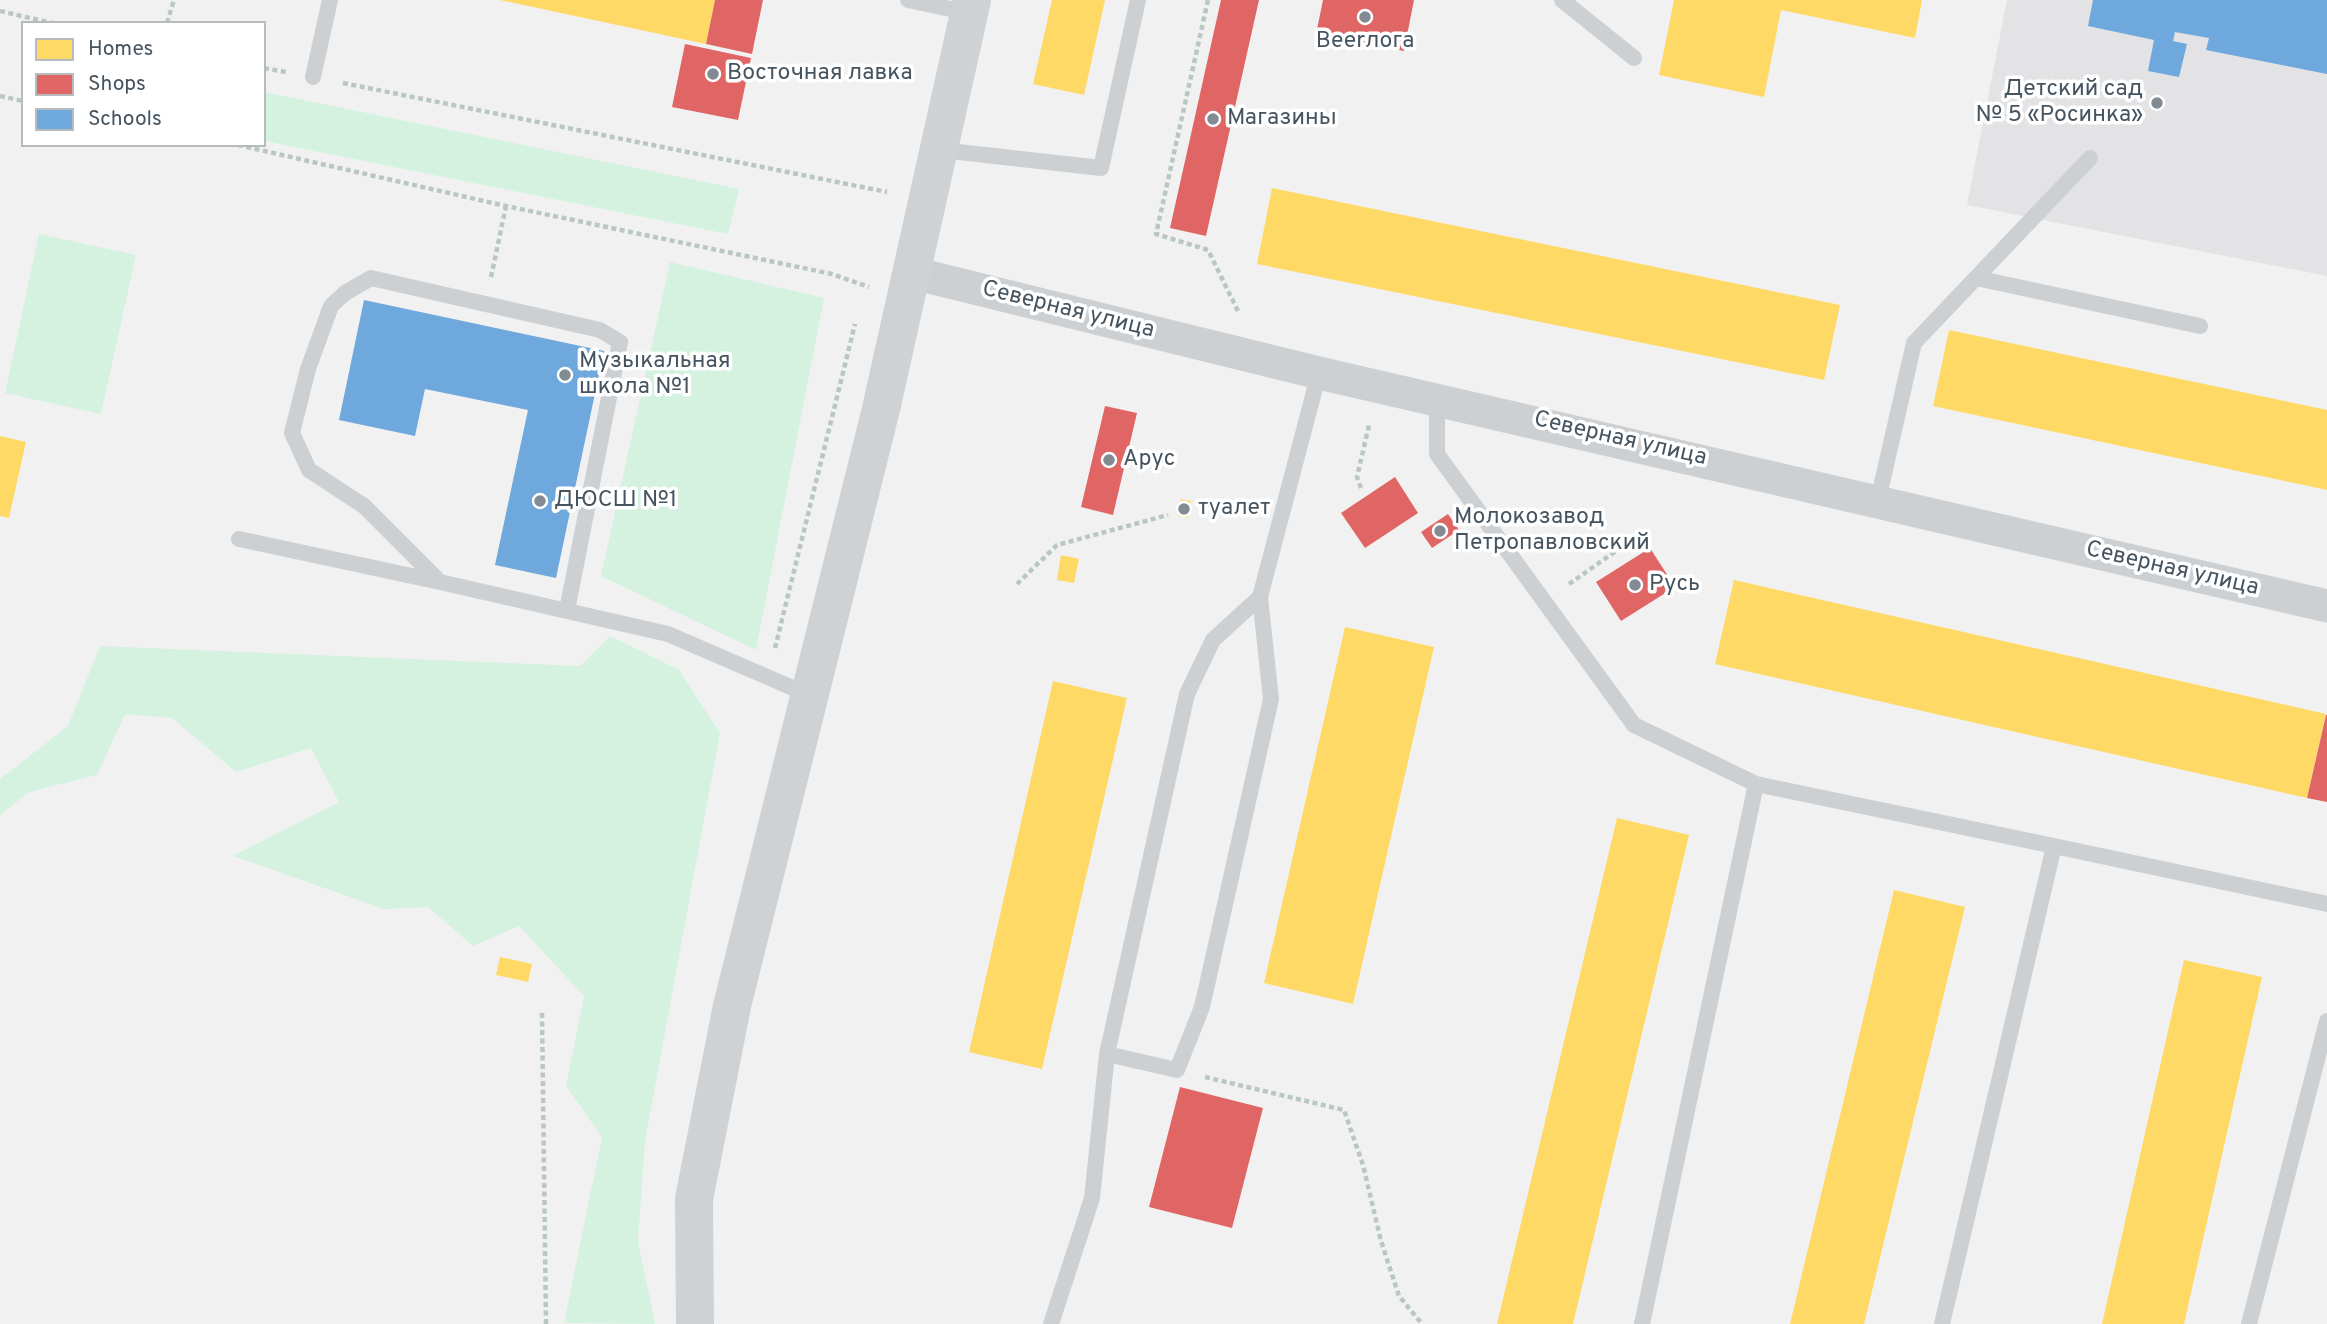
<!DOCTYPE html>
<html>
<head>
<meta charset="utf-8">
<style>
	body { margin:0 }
	#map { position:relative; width:2327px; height:1324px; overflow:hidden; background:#f2f1f1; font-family:Overpass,sans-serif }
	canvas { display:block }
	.legend { position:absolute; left:21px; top:21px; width:245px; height:126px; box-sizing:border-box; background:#fff; border:2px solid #b5bbbf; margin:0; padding:9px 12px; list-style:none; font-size:21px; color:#465460 }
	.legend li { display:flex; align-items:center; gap:14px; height:35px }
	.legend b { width:35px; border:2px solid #b5bbbf }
</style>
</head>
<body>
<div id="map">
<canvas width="2327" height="1324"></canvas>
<ul class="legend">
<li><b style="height:19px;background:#ffd966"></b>Homes</li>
<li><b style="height:19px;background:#e06666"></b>Shops</li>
<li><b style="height:19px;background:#6fa8dc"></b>Schools</li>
</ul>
</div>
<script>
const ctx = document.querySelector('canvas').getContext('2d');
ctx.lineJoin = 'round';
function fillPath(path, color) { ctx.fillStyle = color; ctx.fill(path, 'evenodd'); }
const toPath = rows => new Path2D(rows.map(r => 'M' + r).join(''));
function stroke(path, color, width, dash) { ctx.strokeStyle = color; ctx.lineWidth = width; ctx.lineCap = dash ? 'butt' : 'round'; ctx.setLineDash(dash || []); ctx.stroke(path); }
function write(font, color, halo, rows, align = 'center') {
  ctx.font = font + ' Overpass,sans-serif'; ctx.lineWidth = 7; ctx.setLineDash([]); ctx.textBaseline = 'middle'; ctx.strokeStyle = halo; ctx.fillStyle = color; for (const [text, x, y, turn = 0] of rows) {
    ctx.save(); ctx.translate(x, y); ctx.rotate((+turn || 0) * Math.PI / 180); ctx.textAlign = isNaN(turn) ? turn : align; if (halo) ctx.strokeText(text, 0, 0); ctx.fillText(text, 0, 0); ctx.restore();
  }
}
const education = toPath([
	[2007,0,2327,0,2327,276,1967,205]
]);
const green = toPath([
	[264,92,739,189,728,234,264,141],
	[39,234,136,255,101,414,5,393],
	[670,262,824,298,756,650,601,576],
	[610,636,679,670,720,733,645,1141,638,1241,655,1324,564,1323,602,1137,566,1086,584,996,519,926,473,946,428,907,384,909,233,856,339,802,311,748,236,772,172,718,125,714,97,775,29,792,0,815,0,779,68,726,100,646,580,666]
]);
const homes = toPath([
	[500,0,715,0,706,44],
	[1052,0,1105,0,1084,95,1033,84],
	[1674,0,1922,0,1915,38,1781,10,1764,97,1659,75],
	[1272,188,1840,305,1824,380,1257,264],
	[1949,330,2327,410,2327,490,1933,406],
	[0,436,26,442,9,518,0,516],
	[1181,499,1191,501,1188,518,1178,516],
	[1061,555,1079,559,1074,583,1057,580],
	[1734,580,2326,714,2307,798,1715,664],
	[1345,627,1434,647,1353,1004,1264,983],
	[1053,681,1127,698,1042,1069,969,1052],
	[1617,818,1689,835,1573,1324,1497,1324],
	[1894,890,1965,907,1864,1324,1790,1324],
	[500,957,532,964,528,982,496,975],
	[2184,960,2262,977,2184,1324,2102,1324]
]);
const shops = toPath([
	[715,0,763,0,752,54,706,44],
	[1221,0,1259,0,1206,236,1170,228],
	[1323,0,1414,0,1404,51,1316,34],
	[685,44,751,58,738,120,672,107],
	[1105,406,1137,413,1113,515,1081,507],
	[1395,477,1418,513,1365,548,1341,513],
	[1448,514,1459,530,1432,548,1421,532],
	[1650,548,1675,587,1621,621,1596,582],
	[2326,715,2327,715,2327,802,2307,798],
	[1180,1087,1263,1108,1232,1228,1149,1207]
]);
const schools = toPath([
	[2093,0,2327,0,2327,74,2206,50,2209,38,2175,32,2173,41,2187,44,2179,77,2148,71,2154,40,2088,26],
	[364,300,604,351,556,578,495,565,528,410,425,389,415,436,339,420]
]);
const path = toPath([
	[1208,0,1156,234,1208,250,1239,313],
	[0,11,52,23],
	[167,23,174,0],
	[264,68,286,72],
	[343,83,887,192],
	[0,96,23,101],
	[238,145,506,206,832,274,869,287],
	[491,277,506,206],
	[1361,488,1357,477,1369,425],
	[1017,584,1057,545,1168,515],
	[1569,584,1626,544],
	[775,648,855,324],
	[542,1013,546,1324],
	[1205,1077,1344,1110,1363,1165,1381,1241,1399,1296,1422,1324]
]);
const service = toPath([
	[908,0,969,13],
	[1562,0,1634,58],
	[313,77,330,0],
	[941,150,1101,168,1138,0],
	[1976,278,2200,326],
	[1437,398,1437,454,1634,725,1756,784,1642,1324],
	[1878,500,1914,343,2090,158],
	[239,539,440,582],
	[567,610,620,342,600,330,371,278,345,293,331,306,308,369,292,433,309,470,364,506,440,582,668,634,809,695],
	[1756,784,2054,846,1942,1324],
	[2054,846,2327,904],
	[1107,1054,1177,1070,1202,1007,1271,699,1260,597,1319,373],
	[1051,1324,1092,1198,1107,1054,1187,694,1213,640,1260,597],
	[2249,1324,2327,1021]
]);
const minor = toPath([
	[913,273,1319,373,2327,606]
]);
const secondary = toPath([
	[695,1324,694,1199,732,1006,881,409,972,0]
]);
const markers = [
	[1365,17,7,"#828b93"],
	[713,74,7,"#828b93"],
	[2157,103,7,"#828b93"],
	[1213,119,7,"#828b93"],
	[565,375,7,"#828b93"],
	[1109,460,7,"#828b93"],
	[540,501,7,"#828b93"],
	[1184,509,7,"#828b93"],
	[1440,531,7,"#828b93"],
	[1635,585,7,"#828b93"]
];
const poiNames = [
	["Beerлога",1365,42,"center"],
	["Восточная лавка",727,74],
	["Детский сад",2143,90,"right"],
	["№ 5 «Росинка»",2143,116,"right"],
	["Магазины",1227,119],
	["Музыкальная",579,362],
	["школа №1",579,388],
	["Арус",1123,460],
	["ДЮСШ №1",554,501],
	["туалет",1198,509],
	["Молокозавод",1454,518],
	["Петропавловский",1454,544],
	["Русь",1649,585]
];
const streetNames = [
	["Северная улица",1068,311,14],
	["Северная улица",1620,440,13],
	["Северная улица",2172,570,13]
];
fillPath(education, '#e3e2e4');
fillPath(green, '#d4f2df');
fillPath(homes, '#ffd966');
fillPath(shops, '#e06666');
fillPath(schools, '#6fa8dc');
stroke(path, '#b9c7c2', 4.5, [5, 3.5]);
stroke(service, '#cdd0d2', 16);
stroke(minor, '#cdd0d2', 33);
stroke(secondary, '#ced2d4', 38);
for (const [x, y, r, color] of markers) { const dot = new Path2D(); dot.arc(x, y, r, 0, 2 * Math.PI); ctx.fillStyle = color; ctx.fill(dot); stroke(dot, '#fff', 2.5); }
write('23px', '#465460', '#fff', poiNames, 'left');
write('23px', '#465460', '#fff', streetNames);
</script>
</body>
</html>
